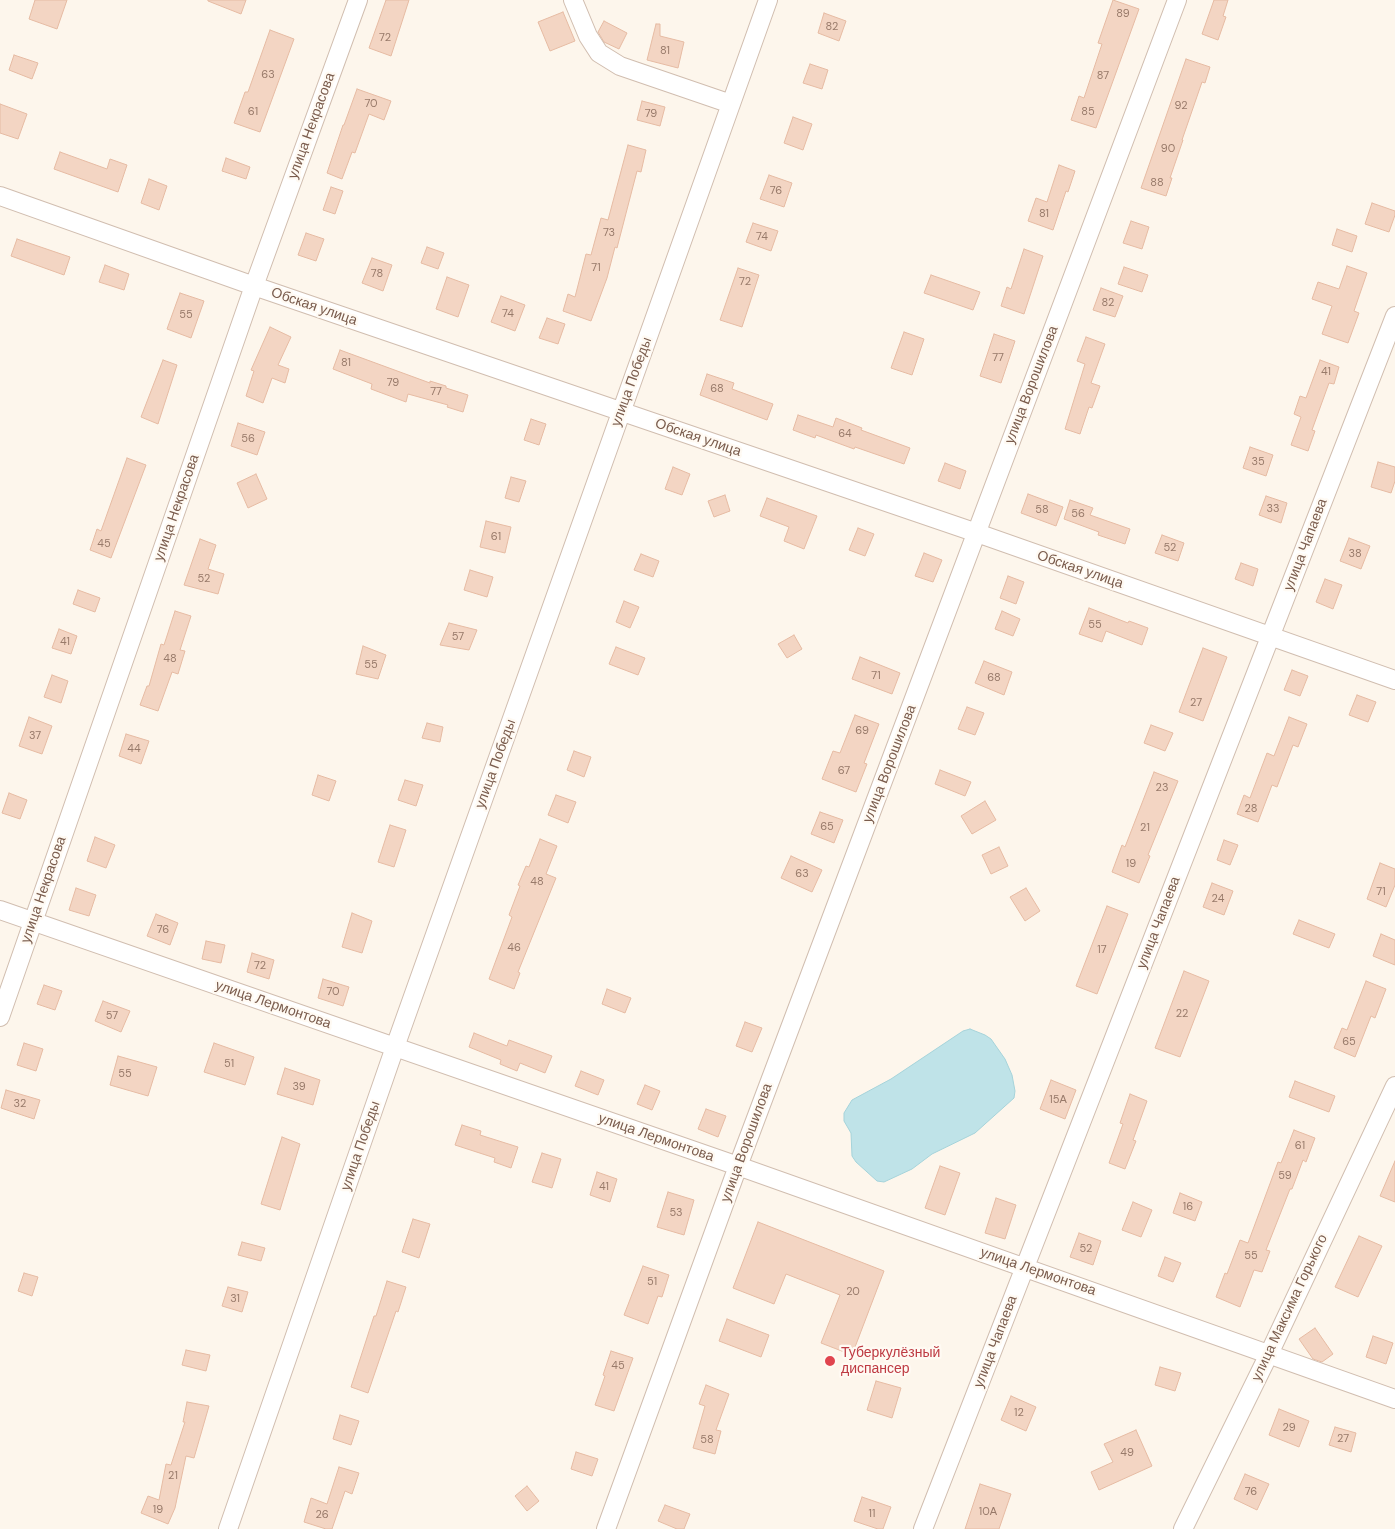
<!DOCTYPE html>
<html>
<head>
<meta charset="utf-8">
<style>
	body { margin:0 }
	canvas { display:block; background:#fdf6ec }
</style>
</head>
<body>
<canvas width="1395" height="1529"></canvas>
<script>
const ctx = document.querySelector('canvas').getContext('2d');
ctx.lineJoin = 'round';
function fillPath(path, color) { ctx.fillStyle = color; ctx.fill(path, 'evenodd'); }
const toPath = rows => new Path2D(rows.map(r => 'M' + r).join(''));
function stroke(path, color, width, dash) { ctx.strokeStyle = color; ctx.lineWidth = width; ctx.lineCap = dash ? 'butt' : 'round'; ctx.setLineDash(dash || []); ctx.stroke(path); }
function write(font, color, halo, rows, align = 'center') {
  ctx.font = font + ' "DM Sans",sans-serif'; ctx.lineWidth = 4.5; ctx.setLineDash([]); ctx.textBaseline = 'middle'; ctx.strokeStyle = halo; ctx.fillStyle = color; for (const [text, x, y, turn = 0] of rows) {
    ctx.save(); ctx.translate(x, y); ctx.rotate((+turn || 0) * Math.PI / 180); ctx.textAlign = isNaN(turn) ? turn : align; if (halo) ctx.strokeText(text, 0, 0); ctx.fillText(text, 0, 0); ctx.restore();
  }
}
const water = toPath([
	[970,1029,985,1035,991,1039,1005,1059,1012,1075,1015,1091,1014,1098,975,1133,932,1154,912,1169,884,1182,877,1181,856,1162,852,1156,851,1133,844,1121,844,1113,852,1100,891,1079,963,1031,970,1029]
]);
const building = toPath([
	[35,0,67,0,57,29,29,19,35,0],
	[208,0,246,0,241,14,208,1,208,0],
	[386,0,409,0,391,56,369,48,386,0],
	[1113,0,1139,9,1096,128,1071,120,1079,96,1084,98,1102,44,1098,43,1113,0],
	[1214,0,1228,0,1223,16,1226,17,1218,40,1202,34,1214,0],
	[563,12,575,41,550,51,538,22,563,12],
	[824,13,846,21,839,41,818,33,824,13],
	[604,21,627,33,619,49,604,42,598,32,604,21],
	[656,24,660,24,660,36,684,42,678,68,647,60,656,24],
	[270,30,294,39,260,132,234,123,245,92,248,92,270,30],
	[14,55,38,63,32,79,9,70,14,55],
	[1186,59,1210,67,1205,83,1202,82,1182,140,1183,140,1170,178,1172,178,1166,196,1141,188,1186,59],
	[810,64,828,70,822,89,803,83,810,64],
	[357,89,391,101,384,120,369,114,355,153,352,152,342,179,327,173,343,125,344,125,357,89],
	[642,101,665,107,660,126,637,120,642,101],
	[0,104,27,114,18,139,0,133,0,104],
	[793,117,812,124,803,150,784,143,793,117],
	[628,145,646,150,641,172,637,171,617,248,615,247,607,278,591,321,563,311,568,294,575,297,586,254,591,255,601,218,608,220,628,145],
	[60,152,107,169,110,159,127,165,118,192,54,169,60,152],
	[226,158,250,167,246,179,222,171,226,158],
	[1059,165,1075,171,1068,192,1066,191,1053,230,1028,221,1036,198,1047,202,1059,165],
	[769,175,792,183,784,207,760,199,769,175],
	[149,179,167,186,159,210,141,203,149,179],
	[331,187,343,191,335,214,323,210,331,187],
	[1372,203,1395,211,1395,215,1389,232,1365,224,1372,203],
	[1131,221,1149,227,1142,249,1123,243,1131,221],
	[753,223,778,231,771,251,746,242,753,223],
	[1337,229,1357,236,1352,252,1332,245,1337,229],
	[306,233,324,239,316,261,298,255,306,233],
	[17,239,70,257,64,275,11,256,17,239],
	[427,247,444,253,438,269,421,263,427,247],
	[1024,249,1043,256,1024,314,1001,306,1007,287,1011,289,1024,249],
	[372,258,392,265,383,291,362,283,372,258],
	[105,265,129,274,124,290,99,282,105,265],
	[1347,266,1367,273,1354,311,1359,313,1348,343,1322,334,1332,306,1312,299,1318,282,1339,289,1347,266],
	[1124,267,1148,275,1142,292,1118,284,1124,267],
	[738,268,759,275,742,327,720,320,738,268],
	[931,275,980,292,973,310,924,293,931,275],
	[447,277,469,285,458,317,436,309,447,277],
	[1101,288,1123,296,1115,317,1093,310,1101,288],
	[180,293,204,301,191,338,167,329,180,293],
	[501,296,525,305,515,331,491,322,501,296],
	[547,318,565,324,558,344,539,338,547,318],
	[270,327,291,337,278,365,289,369,285,383,272,378,263,403,246,396,254,371,251,370,270,327],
	[904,332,924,339,912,375,891,368,904,332],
	[994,334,1015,341,1001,383,980,376,994,334],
	[1086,337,1105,344,1091,383,1100,386,1092,408,1089,407,1080,434,1065,429,1085,364,1077,361,1086,337],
	[340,350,430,383,430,381,446,386,446,388,468,395,463,412,447,407,448,405,408,394,406,402,371,389,372,384,333,369,340,350],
	[163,360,177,365,158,424,141,417,163,360],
	[1320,360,1339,367,1334,384,1329,383,1312,430,1315,431,1308,451,1291,445,1301,417,1294,414,1300,396,1306,398,1320,360],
	[707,374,734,383,732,389,773,404,767,420,700,395,707,374],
	[798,415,833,427,836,418,862,428,861,430,910,448,904,464,855,447,854,449,816,435,815,438,793,430,798,415],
	[531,419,546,424,539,445,524,440,531,419],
	[238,423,265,432,257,455,231,446,238,423],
	[1250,447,1273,455,1266,476,1243,468,1250,447],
	[127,458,146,465,111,558,90,550,97,529,101,531,127,458],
	[1378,462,1395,467,1395,481,1391,493,1371,487,1378,462],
	[945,463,966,471,960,489,938,481,945,463],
	[673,467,690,474,682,495,665,489,673,467],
	[256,474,267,499,248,508,237,483,256,474],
	[511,477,526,481,519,502,505,498,511,477],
	[1028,494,1063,507,1056,526,1021,513,1028,494],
	[725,495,730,511,714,517,708,501,725,495],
	[1266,496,1287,503,1281,523,1259,515,1266,496],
	[767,498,817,516,804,549,784,541,789,527,760,516,767,498],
	[1070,500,1093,508,1090,515,1130,529,1125,544,1098,535,1099,532,1064,519,1070,500],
	[486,521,511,527,505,553,480,547,486,521],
	[858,528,874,534,865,556,849,550,858,528],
	[1162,535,1184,543,1178,561,1155,553,1162,535],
	[1349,538,1370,546,1361,569,1340,561,1349,538],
	[200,539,216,545,208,569,224,574,218,594,184,585,200,539],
	[924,553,942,560,933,582,915,576,924,553],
	[641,554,659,561,653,577,634,570,641,554],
	[1241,563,1258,569,1253,586,1235,579,1241,563],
	[470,570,493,577,487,597,464,590,470,570],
	[1008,576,1024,582,1016,604,1000,598,1008,576],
	[1325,579,1342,585,1333,609,1316,602,1325,579],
	[78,590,100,598,95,612,73,604,78,590],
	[624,601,639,607,630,628,616,622,624,601],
	[1089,608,1128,623,1129,621,1148,628,1142,645,1106,631,1102,642,1079,634,1089,608],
	[175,611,191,616,180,650,185,651,178,674,172,672,158,711,140,705,147,686,149,686,161,644,164,645,175,611],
	[1002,611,1020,619,1013,636,995,629,1002,611],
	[449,623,477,630,469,650,440,645,449,623],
	[59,629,77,636,71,654,52,648,59,629],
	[794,635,802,649,787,658,778,644,794,635],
	[363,646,386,655,378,679,356,674,363,646],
	[616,647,645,658,638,675,609,664,616,647],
	[1203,648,1227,657,1203,721,1179,712,1203,648],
	[860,657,900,673,892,694,852,679,860,657],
	[984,661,1012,672,1004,695,975,683,984,661],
	[1292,670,1308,676,1300,696,1284,690,1292,670],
	[52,675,68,681,61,703,44,697,52,675],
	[1357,695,1376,702,1368,722,1349,715,1357,695],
	[967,707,984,713,975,735,958,729,967,707],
	[855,715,879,724,864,763,867,764,856,792,822,779,833,751,840,753,855,715],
	[29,717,52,726,42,754,19,746,29,717],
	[1289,717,1307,724,1298,747,1293,745,1277,787,1272,785,1258,822,1237,814,1244,795,1250,798,1267,753,1274,756,1289,717],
	[427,723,443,727,440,742,422,738,427,723],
	[1151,725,1173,733,1165,751,1144,743,1151,725],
	[126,734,149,741,141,764,119,756,126,734],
	[574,751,591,757,584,777,567,770,574,751],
	[940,770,971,782,965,796,935,784,940,770],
	[1154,772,1178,781,1148,855,1150,856,1139,883,1112,872,1122,845,1125,847,1154,772],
	[318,775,336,781,329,801,312,795,318,775],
	[405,780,423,785,416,806,398,800,405,780],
	[9,793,27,800,20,819,2,813,9,793],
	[556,795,576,802,568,823,548,815,556,795],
	[985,801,996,820,972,834,961,816,985,801],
	[820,812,843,820,834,843,811,834,820,812],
	[390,825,406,830,394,867,378,862,390,825],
	[95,837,115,845,106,868,87,861,95,837],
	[540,839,557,846,546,874,556,878,518,972,520,973,514,989,489,979,512,917,509,915,520,886,518,885,526,866,529,867,540,839],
	[1224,840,1238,845,1230,865,1217,860,1224,840],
	[999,847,1008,866,991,874,982,855,999,847],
	[791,856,822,870,812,892,781,878,791,856],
	[1380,863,1395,869,1395,885,1386,907,1367,899,1380,863],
	[1212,883,1233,891,1224,915,1203,907,1212,883],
	[76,888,96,895,89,916,69,910,76,888],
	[1026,888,1040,911,1025,921,1010,897,1026,888],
	[1107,906,1128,914,1097,994,1076,986,1107,906],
	[352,913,372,921,362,953,342,947,352,913],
	[156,914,178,923,170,945,147,936,156,914],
	[1299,920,1335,934,1329,948,1293,934,1299,920],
	[1381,934,1395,940,1395,965,1373,956,1381,934],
	[206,941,225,945,221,963,202,959,206,941],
	[252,953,274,960,269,979,247,972,252,953],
	[1184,971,1209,981,1180,1057,1155,1048,1184,971],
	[323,979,349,987,343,1006,318,998,323,979],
	[1366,981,1386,989,1375,1018,1371,1016,1355,1057,1334,1048,1342,1028,1347,1030,1366,981],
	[44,985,62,991,55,1010,37,1004,44,985],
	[607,989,631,998,625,1013,602,1004,607,989],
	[103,1001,130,1011,121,1032,95,1021,103,1001],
	[745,1022,762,1028,752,1052,736,1046,745,1022],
	[474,1033,507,1046,509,1040,552,1056,545,1073,520,1063,517,1071,500,1064,501,1060,469,1047,474,1033],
	[24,1043,43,1049,36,1071,17,1065,24,1043],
	[214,1043,254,1057,245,1085,204,1072,214,1043],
	[118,1056,157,1067,148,1096,110,1085,118,1056],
	[285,1068,320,1080,313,1105,277,1094,285,1068],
	[581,1071,604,1080,598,1095,575,1086,581,1071],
	[1051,1080,1076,1090,1065,1119,1040,1109,1051,1080],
	[1295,1081,1335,1096,1329,1112,1289,1097,1295,1081],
	[645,1085,660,1091,652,1110,637,1104,645,1085],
	[6,1090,40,1100,34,1119,1,1108,6,1090],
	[1130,1094,1147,1101,1133,1140,1136,1141,1125,1169,1109,1163,1123,1124,1120,1123,1130,1094],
	[706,1109,726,1116,718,1137,698,1129,706,1109],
	[462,1125,481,1131,480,1135,518,1147,511,1168,494,1162,495,1158,455,1145,462,1125],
	[1294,1130,1315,1138,1306,1162,1303,1160,1292,1189,1290,1189,1266,1250,1270,1251,1262,1272,1254,1270,1240,1307,1216,1297,1225,1273,1227,1274,1240,1240,1248,1243,1278,1162,1281,1163,1294,1130],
	[282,1137,300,1144,280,1210,261,1204,282,1137],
	[542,1153,561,1159,552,1188,532,1182,542,1153],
	[1395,1161,1395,1202,1380,1196,1395,1161],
	[940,1166,960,1173,945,1215,925,1208,940,1166],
	[597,1172,617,1179,610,1202,590,1195,597,1172],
	[668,1192,694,1200,684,1235,657,1227,668,1192],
	[1180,1193,1202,1202,1195,1221,1173,1213,1180,1193],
	[996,1198,1016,1205,1005,1239,985,1233,996,1198],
	[1133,1202,1152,1210,1141,1237,1122,1230,1133,1202],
	[413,1219,430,1224,419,1258,402,1252,413,1219],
	[758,1222,884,1271,852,1355,821,1343,840,1295,786,1274,774,1304,733,1288,758,1222],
	[1079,1233,1101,1241,1093,1265,1070,1257,1079,1233],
	[1359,1236,1382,1246,1358,1297,1335,1287,1359,1236],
	[242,1242,265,1248,261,1261,238,1255,242,1242],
	[1165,1257,1181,1263,1173,1282,1158,1276,1165,1257],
	[643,1266,669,1275,662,1297,658,1296,648,1324,624,1315,643,1266],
	[24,1273,38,1277,32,1296,18,1291,24,1273],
	[387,1281,406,1287,398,1312,396,1311,368,1393,351,1387,374,1316,376,1316,387,1281],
	[228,1287,248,1292,242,1312,222,1306,228,1287],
	[727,1319,769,1335,761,1357,719,1341,727,1319],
	[1315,1328,1333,1354,1322,1362,1313,1359,1299,1339,1315,1328],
	[1373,1336,1393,1343,1386,1364,1366,1357,1373,1336],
	[186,1350,210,1355,206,1371,182,1365,186,1350],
	[611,1351,633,1358,614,1411,595,1405,605,1376,603,1375,611,1351],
	[1160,1367,1181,1373,1175,1391,1155,1385,1160,1367],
	[876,1381,901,1388,892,1418,867,1410,876,1381],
	[706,1385,729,1394,716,1430,721,1431,715,1454,693,1448,705,1406,699,1404,706,1385],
	[1011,1396,1036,1407,1026,1431,1001,1420,1011,1396],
	[187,1402,209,1406,194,1458,186,1456,175,1508,168,1524,141,1513,148,1496,159,1500,166,1464,171,1465,185,1422,183,1422,187,1402],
	[1279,1409,1309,1421,1299,1447,1269,1435,1279,1409],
	[340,1415,359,1421,351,1445,333,1439,340,1415],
	[1335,1427,1356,1433,1351,1452,1329,1445,1335,1427],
	[1136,1430,1152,1466,1099,1490,1091,1472,1113,1462,1104,1444,1136,1430],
	[576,1452,598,1459,592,1476,571,1469,576,1452],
	[339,1467,359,1473,352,1494,345,1491,332,1529,326,1529,304,1522,311,1498,327,1504,339,1467],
	[1245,1474,1269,1484,1257,1510,1234,1499,1245,1474],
	[980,1484,1011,1494,999,1529,965,1529,980,1484],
	[527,1486,539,1501,527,1511,515,1496,527,1486],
	[862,1497,891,1507,883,1529,878,1529,854,1521,862,1497],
	[665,1505,690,1514,684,1529,677,1529,658,1521,665,1505]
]);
const minor = toPath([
	[573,0,588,36,599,53,620,66,731,104],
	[0,196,254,286,977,533,1395,680],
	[0,910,738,1166,1395,1399],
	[0,1017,254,286,358,0],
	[228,1529,395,1047,768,0],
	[606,1529,738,1166,1177,0],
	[923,1529,1395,316],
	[1183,1529,1269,1354,1395,1086]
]);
const markers = [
	[830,1361,6,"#e0444e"]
];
const numberNames = [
	["89",1123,14],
	["82",832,27],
	["72",385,38],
	["81",665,51],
	["63",268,75],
	["87",1103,76],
	["70",371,104],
	["92",1181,106],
	["61",253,112],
	["85",1088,112],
	["79",651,114],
	["90",1168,149],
	["88",1157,183],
	["76",776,191],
	["81",1044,214],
	["73",609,233],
	["74",762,237],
	["71",596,268],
	["78",377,274],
	["72",745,282],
	["82",1108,303],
	["74",508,314],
	["55",186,315],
	["77",998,358],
	["81",346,363],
	["41",1326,372],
	["79",393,383],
	["68",717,389],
	["77",436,392],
	["64",845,434],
	["56",248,439],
	["35",1258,462],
	["33",1273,509],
	["58",1042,510],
	["56",1078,514],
	["61",496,537],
	["45",104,544],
	["52",1170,548],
	["38",1355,554],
	["52",204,579],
	["55",1095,625],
	["57",458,637],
	["41",65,642],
	["48",170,659],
	["55",371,665],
	["71",876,676],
	["68",994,678],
	["27",1196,703],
	["69",862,731],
	["37",35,736],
	["44",134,749],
	["67",844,771],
	["23",1162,788],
	["28",1251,809],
	["65",827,827],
	["21",1145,828],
	["19",1131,864],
	["63",802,874],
	["48",537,882],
	["71",1381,892],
	["24",1218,899],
	["76",163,930],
	["46",514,948],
	["17",1102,950],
	["72",260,966],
	["70",333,992],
	["22",1182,1014],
	["57",112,1016],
	["65",1349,1042],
	["51",229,1064],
	["55",125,1074],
	["39",299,1087],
	["15А",1058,1100],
	["32",20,1104],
	["61",1300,1146],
	["59",1285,1176],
	["41",604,1187],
	["16",1188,1207],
	["53",676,1213],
	["52",1086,1249],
	["55",1251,1256],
	["51",652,1282],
	["20",853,1292],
	["31",235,1299],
	["45",618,1366],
	["12",1019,1413],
	["29",1289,1428],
	["27",1343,1439],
	["58",707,1440],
	["49",1127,1453],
	["21",173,1476],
	["76",1251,1492],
	["19",158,1510],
	["10А",988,1512],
	["11",872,1514],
	["26",322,1515]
];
const streetNames = [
	["улица Некрасова",312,126,-70],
	["Обская улица",314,307,19],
	["улица Победы",632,382,-70],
	["улица Ворошилова",1032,385,-69],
	["Обская улица",698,438,19],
	["улица Некрасова",177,508,-71],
	["улица Чапаева",1306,545,-69],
	["Обская улица",1080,570,19],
	["улица Победы",496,764,-70],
	["улица Ворошилова",890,764,-69],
	["улица Некрасова",44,890,-71],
	["улица Чапаева",1159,923,-69],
	["улица Лермонтова",273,1005,19],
	["улица Лермонтова",656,1138,19],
	["улица Ворошилова",747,1143,-70],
	["улица Победы",361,1146,-71],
	["улица Лермонтова",1038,1272,19],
	["улица Максима Горького",1290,1308,-65],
	["улица Чапаева",996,1342,-69]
];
const healthNames = [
	["Туберкулёзный",841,1353],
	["диспансер",841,1369]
];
fillPath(water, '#bfe3e8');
stroke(water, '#a5d3da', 1);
fillPath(building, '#f3d5c3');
stroke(building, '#e6bba3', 1);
stroke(minor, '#d1beb0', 20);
stroke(minor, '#fff', 18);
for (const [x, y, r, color] of markers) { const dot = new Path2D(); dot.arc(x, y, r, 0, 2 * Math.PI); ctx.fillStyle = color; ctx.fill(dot); stroke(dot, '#fffaf3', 2); }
write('11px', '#987a6a', null, numberNames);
write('14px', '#7a5c4d', '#fffaf3', streetNames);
write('14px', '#be3a42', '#fffaf3', healthNames, 'left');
</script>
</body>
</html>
